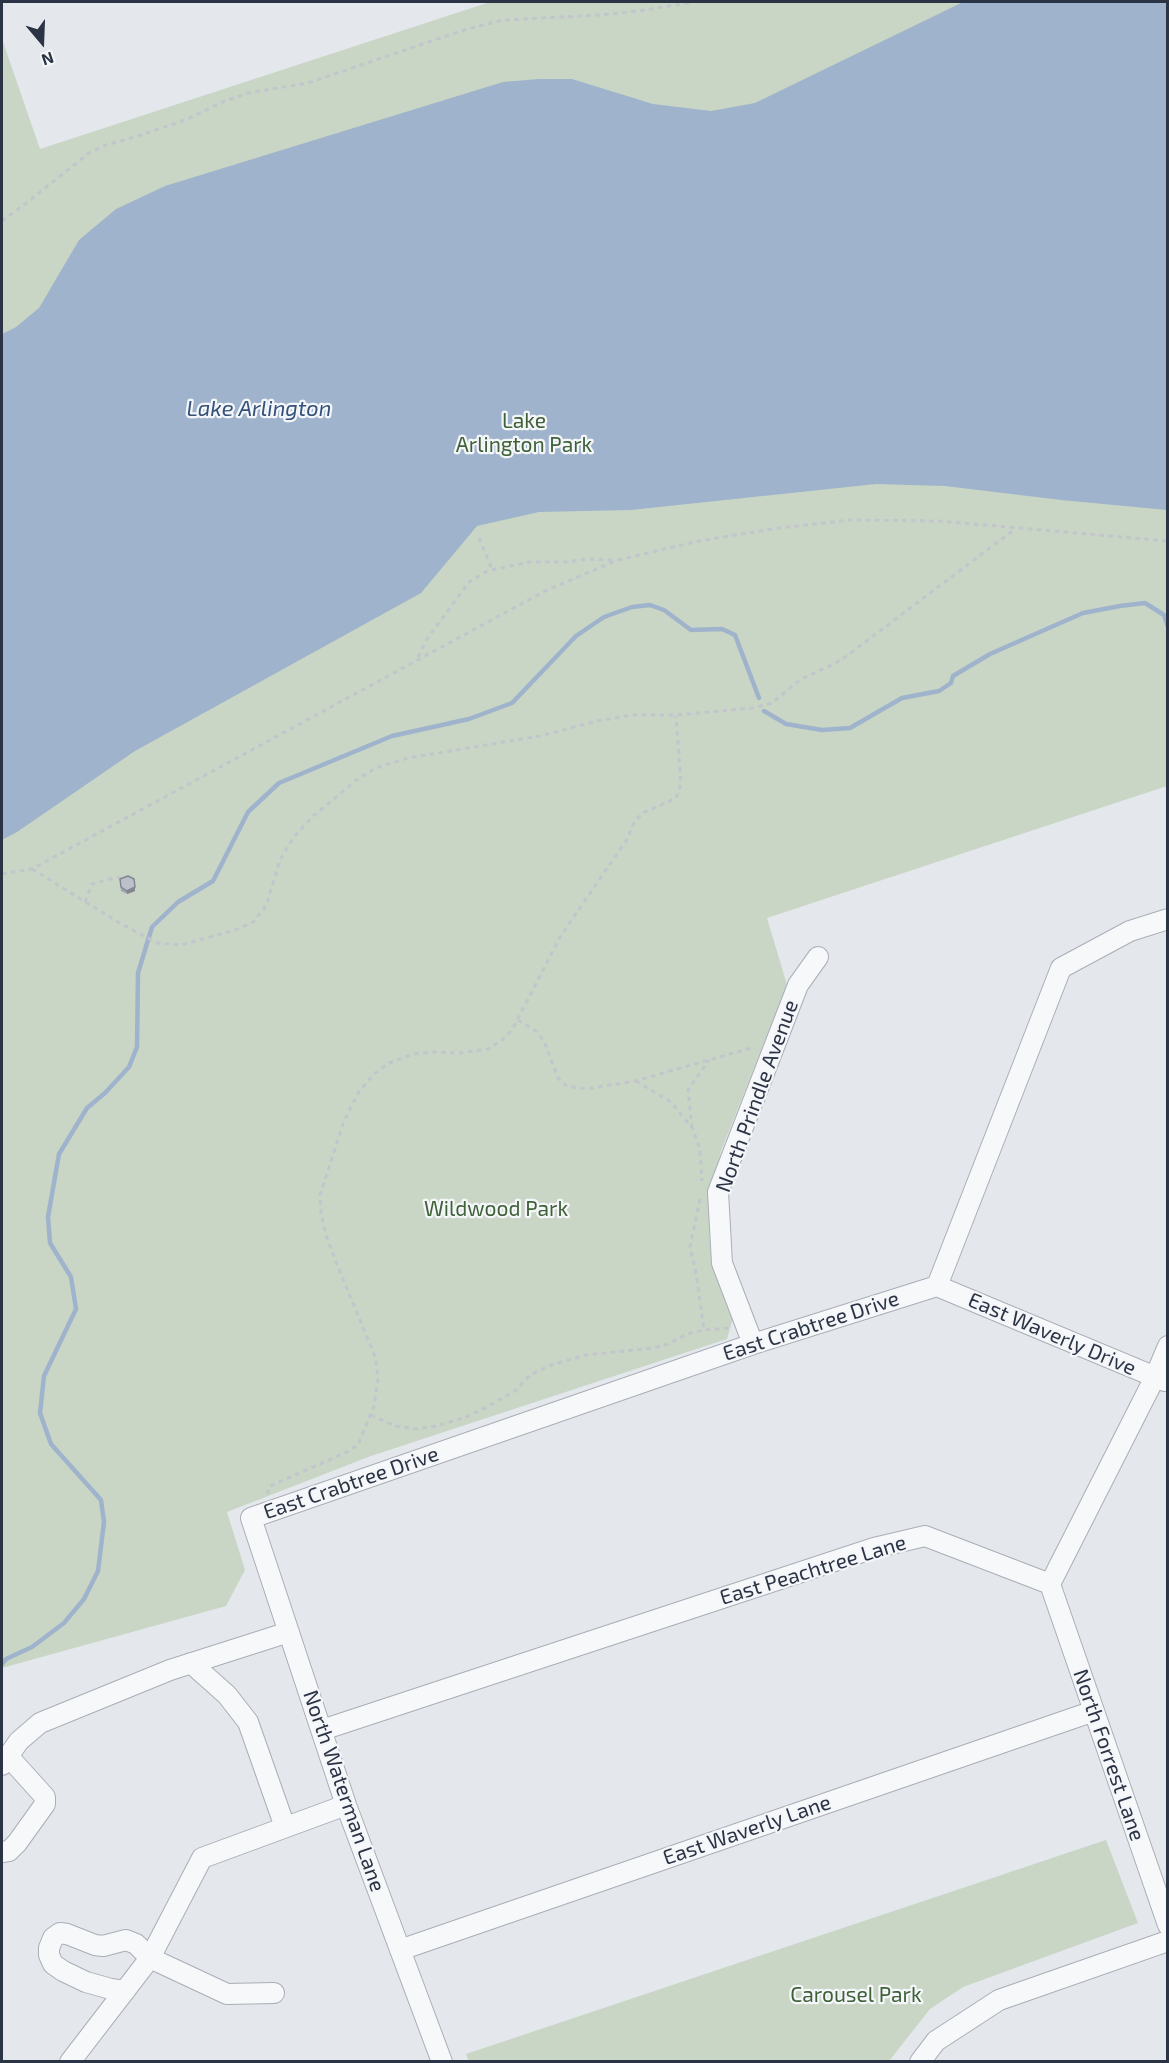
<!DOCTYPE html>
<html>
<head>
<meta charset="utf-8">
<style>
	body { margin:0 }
	#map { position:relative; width:1169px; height:2063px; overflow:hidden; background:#e4e7ec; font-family:"Exo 2",sans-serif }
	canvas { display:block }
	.frame { position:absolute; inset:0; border:3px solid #2b3445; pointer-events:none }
	.north { position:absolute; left:12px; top:12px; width:60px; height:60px; -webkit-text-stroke:4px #f4f6f9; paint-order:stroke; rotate:161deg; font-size:16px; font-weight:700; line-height:24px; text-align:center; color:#2b3445 }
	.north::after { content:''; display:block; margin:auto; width:21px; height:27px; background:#2b3445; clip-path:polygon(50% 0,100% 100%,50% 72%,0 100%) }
</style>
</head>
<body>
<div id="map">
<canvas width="1169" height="2063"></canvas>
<div class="frame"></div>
<div class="north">N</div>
</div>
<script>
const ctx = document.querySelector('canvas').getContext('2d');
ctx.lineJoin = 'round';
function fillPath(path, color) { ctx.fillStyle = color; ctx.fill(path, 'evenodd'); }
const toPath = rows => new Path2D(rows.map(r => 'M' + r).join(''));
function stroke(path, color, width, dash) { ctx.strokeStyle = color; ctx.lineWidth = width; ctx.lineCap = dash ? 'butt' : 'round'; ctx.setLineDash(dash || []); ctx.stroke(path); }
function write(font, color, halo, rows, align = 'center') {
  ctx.font = font + ' "Exo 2",sans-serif'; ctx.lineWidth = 4.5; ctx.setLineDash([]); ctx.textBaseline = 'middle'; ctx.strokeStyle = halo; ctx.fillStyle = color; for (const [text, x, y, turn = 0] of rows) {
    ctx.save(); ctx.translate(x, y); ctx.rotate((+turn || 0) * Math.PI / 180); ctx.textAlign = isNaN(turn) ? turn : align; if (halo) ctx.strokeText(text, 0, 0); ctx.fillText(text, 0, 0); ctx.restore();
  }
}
const green = toPath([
	[490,2,1168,2,1167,786,767,918,787,985,721,1151,711,1191,709,1229,711,1255,733,1318,727,1339,371,1456,227,1512,245,1570,226,1606,2,1668,2,39,40,149],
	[1106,1840,1138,1923,963,1987,930,2009,889,2061,469,2062,466,2054]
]);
const water = toPath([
	[963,2,1167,2,1167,510,1061,500,945,486,876,484,631,510,539,512,477,526,421,593,135,751,17,832,2,840,2,334,16,327,39,308,79,240,116,209,165,186,503,82,539,79,572,79,653,104,711,111,755,103]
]);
const stream = toPath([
	[764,711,786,724,822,730,850,728,902,698,939,691,951,683,953,676,990,654,1083,613,1120,606,1145,603,1164,615,1168,627],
	[2,1664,6,1659,32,1647,64,1623,84,1599,98,1571,104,1522,101,1500,51,1444,40,1413,44,1376,76,1309,71,1277,50,1243,48,1217,59,1154,87,1108,105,1093,129,1067,137,1047,138,973,152,927,178,902,213,881,248,812,279,783,392,736,469,719,512,703,576,636,604,617,632,607,650,605,664,610,691,630,722,629,735,635,759,698]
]);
const path = toPath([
	[2,221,29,201,89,153,106,145,135,137,185,120,225,101,248,93,308,83,464,30,503,20,600,15,639,11,693,2],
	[479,538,492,569],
	[418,657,427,639,469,582,487,571,530,562,566,562,587,559,617,560],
	[32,869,118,922,157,943,181,945,235,930,253,922,266,906,280,860,293,838,312,817,359,778,376,768,408,758,540,736,597,721,632,715,676,715,753,708,772,703,801,679,834,664,848,655,1015,529],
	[2,874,32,869,545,591,618,560,699,541,778,528,850,520,939,521,1168,541],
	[85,902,92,884,118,877,123,880],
	[518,1020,536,1031,544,1041,558,1078,567,1086,586,1089,635,1081,755,1047],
	[636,1081,671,1102,693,1129,700,1150,702,1181],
	[692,1128,688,1090,709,1060],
	[700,1199,690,1247,696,1273,704,1330],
	[371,1415,395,1426,416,1429,436,1426,464,1418,487,1407,515,1391,530,1375,551,1365,586,1355,653,1348,668,1344,687,1334,704,1330,729,1328],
	[267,1494,270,1486,347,1452,358,1445,374,1406,378,1380,376,1359,336,1262,326,1235,321,1213,320,1195,344,1121,358,1093,374,1074,389,1063,413,1054,433,1052,459,1053,488,1049,502,1040,512,1030,560,937,626,841,635,821,643,813,676,798,681,784,676,716]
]);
const minor = toPath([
	[937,1286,1165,1381],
	[753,1344,722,1263,718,1192,798,985,818,957],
	[1050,1584,1168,1925],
	[191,1663,227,1695,248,1722,285,1827],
	[322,1730,874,1548,925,1536,1050,1584,1155,1377,1168,1346],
	[2,1765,19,1741,40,1723,170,1670,289,1632],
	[2,1852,9,1851,17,1843,45,1804,45,1797,8,1756],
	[400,1950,1094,1711],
	[125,1991,111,1989,86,1982,63,1971,53,1964,49,1955,49,1948,53,1938,60,1933,67,1934,95,1945,103,1946,126,1940,136,1944,150,1958,227,1994,274,1993],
	[70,2062,150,1958,202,1858,346,1805],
	[442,2062,346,1805,251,1518,753,1344,937,1286,1061,968,1130,931,1168,919],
	[920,2062,936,2041,999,2000,1168,1941]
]);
const wall = toPath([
	[120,879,135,891,127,894,121,891]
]);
const shadedWall = toPath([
	[135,887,135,891,127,894,127,891]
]);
const building = toPath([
	[128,876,134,879,135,887,127,891,121,887,120,879,128,876]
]);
const parkNames = [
	["Lake",524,421],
	["Arlington Park",524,445],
	["Wildwood Park",496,1209],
	["Carousel Park",856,1995]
];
const streetNames = [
	["North Prindle Avenue",757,1096,-70],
	["East Crabtree Drive",811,1326,-18],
	["East Waverly Drive",1052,1334,23],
	["East Crabtree Drive",351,1483,-19],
	["East Peachtree Lane",813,1570,-17],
	["North Forrest Lane",1109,1755,71],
	["North Waterman Lane",344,1791,71],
	["East Waverly Lane",747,1830,-19]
];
const waterNames = [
	["Lake Arlington",259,409]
];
fillPath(green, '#c9d6c5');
fillPath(water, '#9fb4cc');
stroke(stream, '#9fb4cc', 4.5);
stroke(minor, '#a9aeb7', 22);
stroke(path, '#c2c5cb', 3, [4.5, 4.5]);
stroke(minor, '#f7f8fa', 20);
fillPath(wall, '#a1a5ae');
fillPath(shadedWall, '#83868d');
fillPath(building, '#bbc0ca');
stroke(building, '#83868d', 1.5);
write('21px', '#3f6138', '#f4f6f9', parkNames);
write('21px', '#2b3445', '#f4f6f9', streetNames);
write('italic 22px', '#34527a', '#f4f6f9', waterNames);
</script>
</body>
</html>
